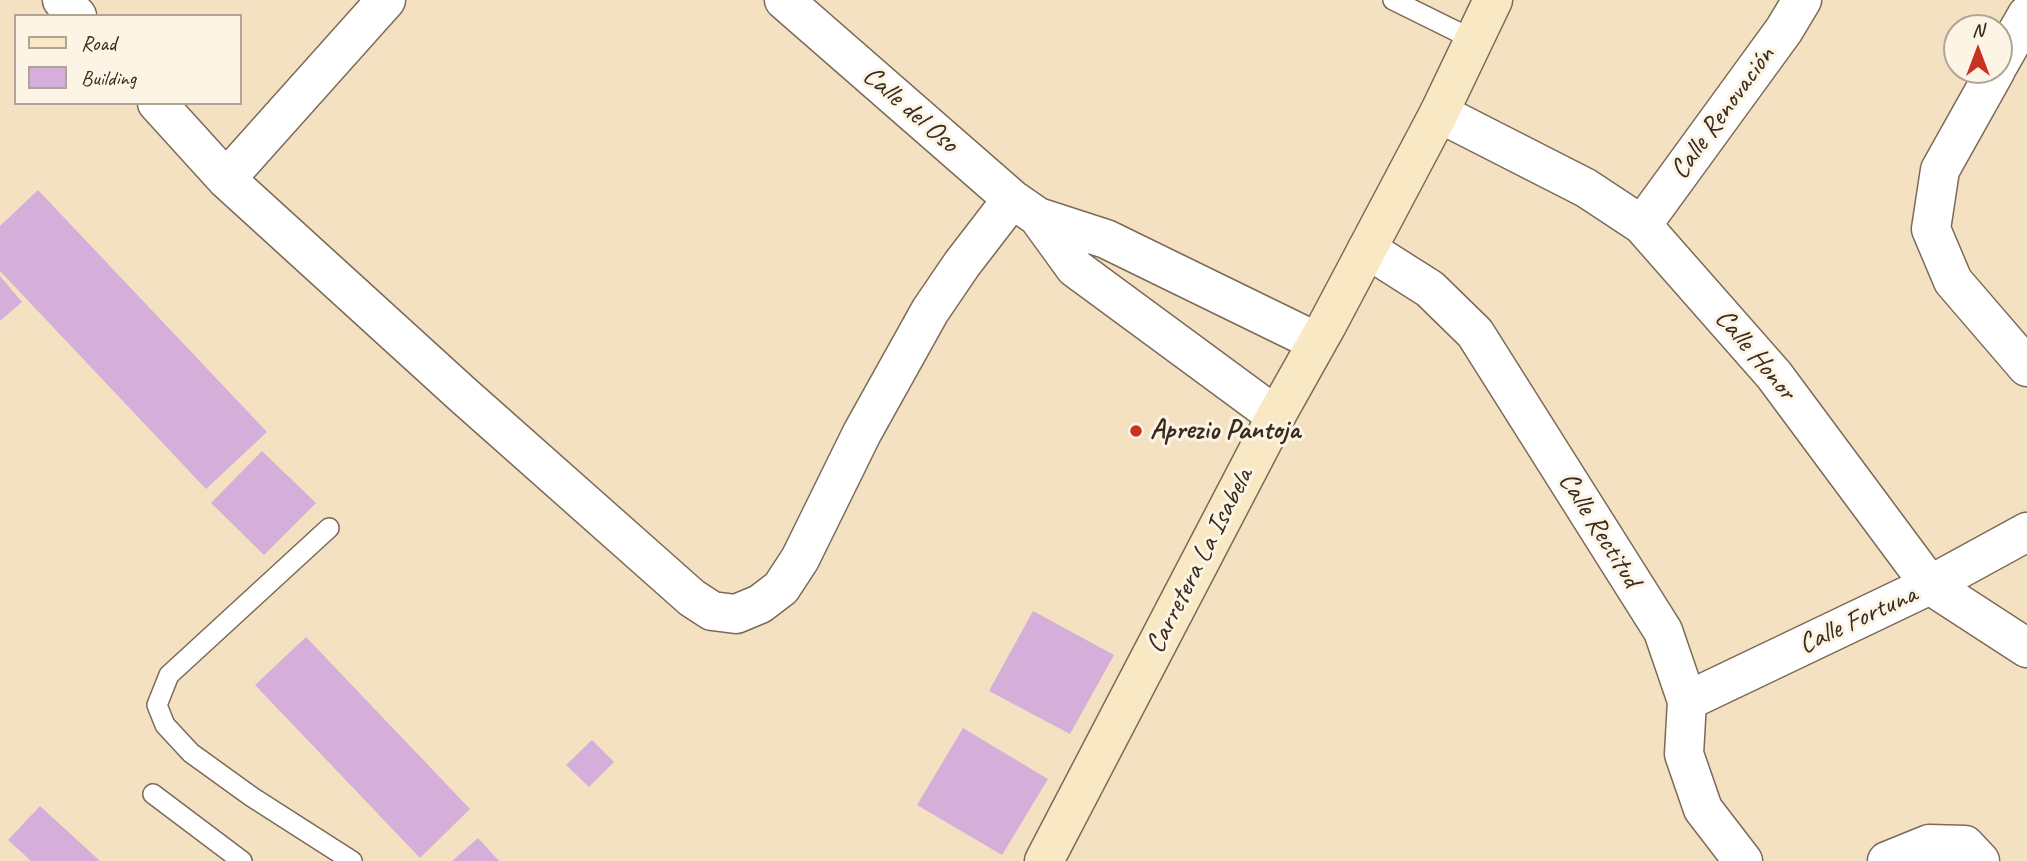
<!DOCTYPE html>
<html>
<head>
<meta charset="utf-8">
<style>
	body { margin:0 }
	#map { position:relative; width:2027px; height:861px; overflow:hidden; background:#f3e1c2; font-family:Caveat,sans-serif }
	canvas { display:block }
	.legend { position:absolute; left:14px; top:14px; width:228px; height:91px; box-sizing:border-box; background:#fcf5e5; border:2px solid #afa495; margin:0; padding:9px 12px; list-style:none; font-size:21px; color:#3b2a1e }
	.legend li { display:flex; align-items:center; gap:14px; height:35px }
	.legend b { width:35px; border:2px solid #afa495 }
	.north { position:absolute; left:1943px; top:14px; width:70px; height:70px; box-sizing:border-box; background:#fcf5e5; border:2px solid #afa495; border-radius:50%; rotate:0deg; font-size:19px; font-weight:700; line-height:28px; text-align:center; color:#3b2a1e }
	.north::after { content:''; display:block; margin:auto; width:24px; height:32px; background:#c8321e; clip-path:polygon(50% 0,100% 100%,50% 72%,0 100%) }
</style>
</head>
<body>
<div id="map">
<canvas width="2027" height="861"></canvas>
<ul class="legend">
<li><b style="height:9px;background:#f8e8c3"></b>Road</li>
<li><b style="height:19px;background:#d5afda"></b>Building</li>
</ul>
<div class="north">N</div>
</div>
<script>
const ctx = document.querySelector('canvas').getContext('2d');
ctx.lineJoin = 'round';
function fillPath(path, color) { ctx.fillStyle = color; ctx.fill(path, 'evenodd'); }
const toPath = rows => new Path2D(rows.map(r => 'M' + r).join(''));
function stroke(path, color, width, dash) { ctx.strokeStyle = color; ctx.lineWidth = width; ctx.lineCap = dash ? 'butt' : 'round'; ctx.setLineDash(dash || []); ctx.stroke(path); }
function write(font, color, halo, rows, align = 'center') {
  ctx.font = font + ' Caveat,sans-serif'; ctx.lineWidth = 6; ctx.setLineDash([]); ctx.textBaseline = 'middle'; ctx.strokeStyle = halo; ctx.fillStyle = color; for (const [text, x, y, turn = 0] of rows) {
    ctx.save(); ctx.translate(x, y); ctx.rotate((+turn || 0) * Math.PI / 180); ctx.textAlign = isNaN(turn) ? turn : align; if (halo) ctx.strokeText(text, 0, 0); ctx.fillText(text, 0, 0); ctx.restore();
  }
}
const building = toPath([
	[38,190,267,432,206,489,0,271,0,226],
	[0,276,22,302,0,321],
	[262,451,316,503,264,555,211,503],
	[1033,611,1114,655,1070,734,989,691],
	[306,637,470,809,420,858,255,685],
	[963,728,1048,779,1002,855,917,805],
	[592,740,614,762,589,787,566,765],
	[40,806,100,861,31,861,8,840],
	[478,838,499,861,452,861]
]);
const lane = toPath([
	[1393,0,1474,40],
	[329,528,169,675,157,705,165,725,191,753,252,797,352,861],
	[153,794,242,861]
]);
const street = toPath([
	[62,0,77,16],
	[784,0,1012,199,1038,217,1075,268,1276,416],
	[1999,64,2027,15],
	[1996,70,1940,170,1931,229,1953,281,2027,367],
	[157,103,226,179,462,394,692,598,712,611,736,614,760,604,781,588,800,559,862,433,930,311,962,264,1012,199],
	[1439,113,1586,188,1642,225,1774,375,1930,585,2027,648],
	[226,179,386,0],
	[1038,217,1106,239,1317,342],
	[1642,225,1784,30,1802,0],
	[1367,249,1430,289,1475,333,1663,631,1687,701,1684,754,1703,809,1743,861],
	[1687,701,1930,585,2027,532],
	[1887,861,1929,844,1965,845,1980,861]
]);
const secondary = toPath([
	[1044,861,1276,416,1327,325,1439,113,1493,0]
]);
const markers = [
	[1136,431,7,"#c8321e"]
];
const streetNames = [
	["Calle del Oso",910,110,41],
	["Calle Renovación",1723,113,-54],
	["Calle Honor",1755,355,50],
	["Calle Rectitud",1599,530,58],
	["Carretera La Isabela",1200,561,-63],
	["Calle Fortuna",1858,620,-25]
];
const poiNames = [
	["Aprezio Pantoja",1150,431]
];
fillPath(building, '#d5afda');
stroke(lane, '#7b6a57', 22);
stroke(street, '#7b6a57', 41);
stroke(secondary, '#7b6a57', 41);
stroke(lane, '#fff', 19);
stroke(street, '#fff', 38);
stroke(secondary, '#f8e8c3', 38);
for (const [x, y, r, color] of markers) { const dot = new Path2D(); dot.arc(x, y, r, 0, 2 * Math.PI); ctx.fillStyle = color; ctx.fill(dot); stroke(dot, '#fcf5e5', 2.5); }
write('28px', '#3b2a1e', '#fcf5e5', streetNames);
write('bold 28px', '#3b2a1e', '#fcf5e5', poiNames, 'left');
</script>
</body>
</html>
